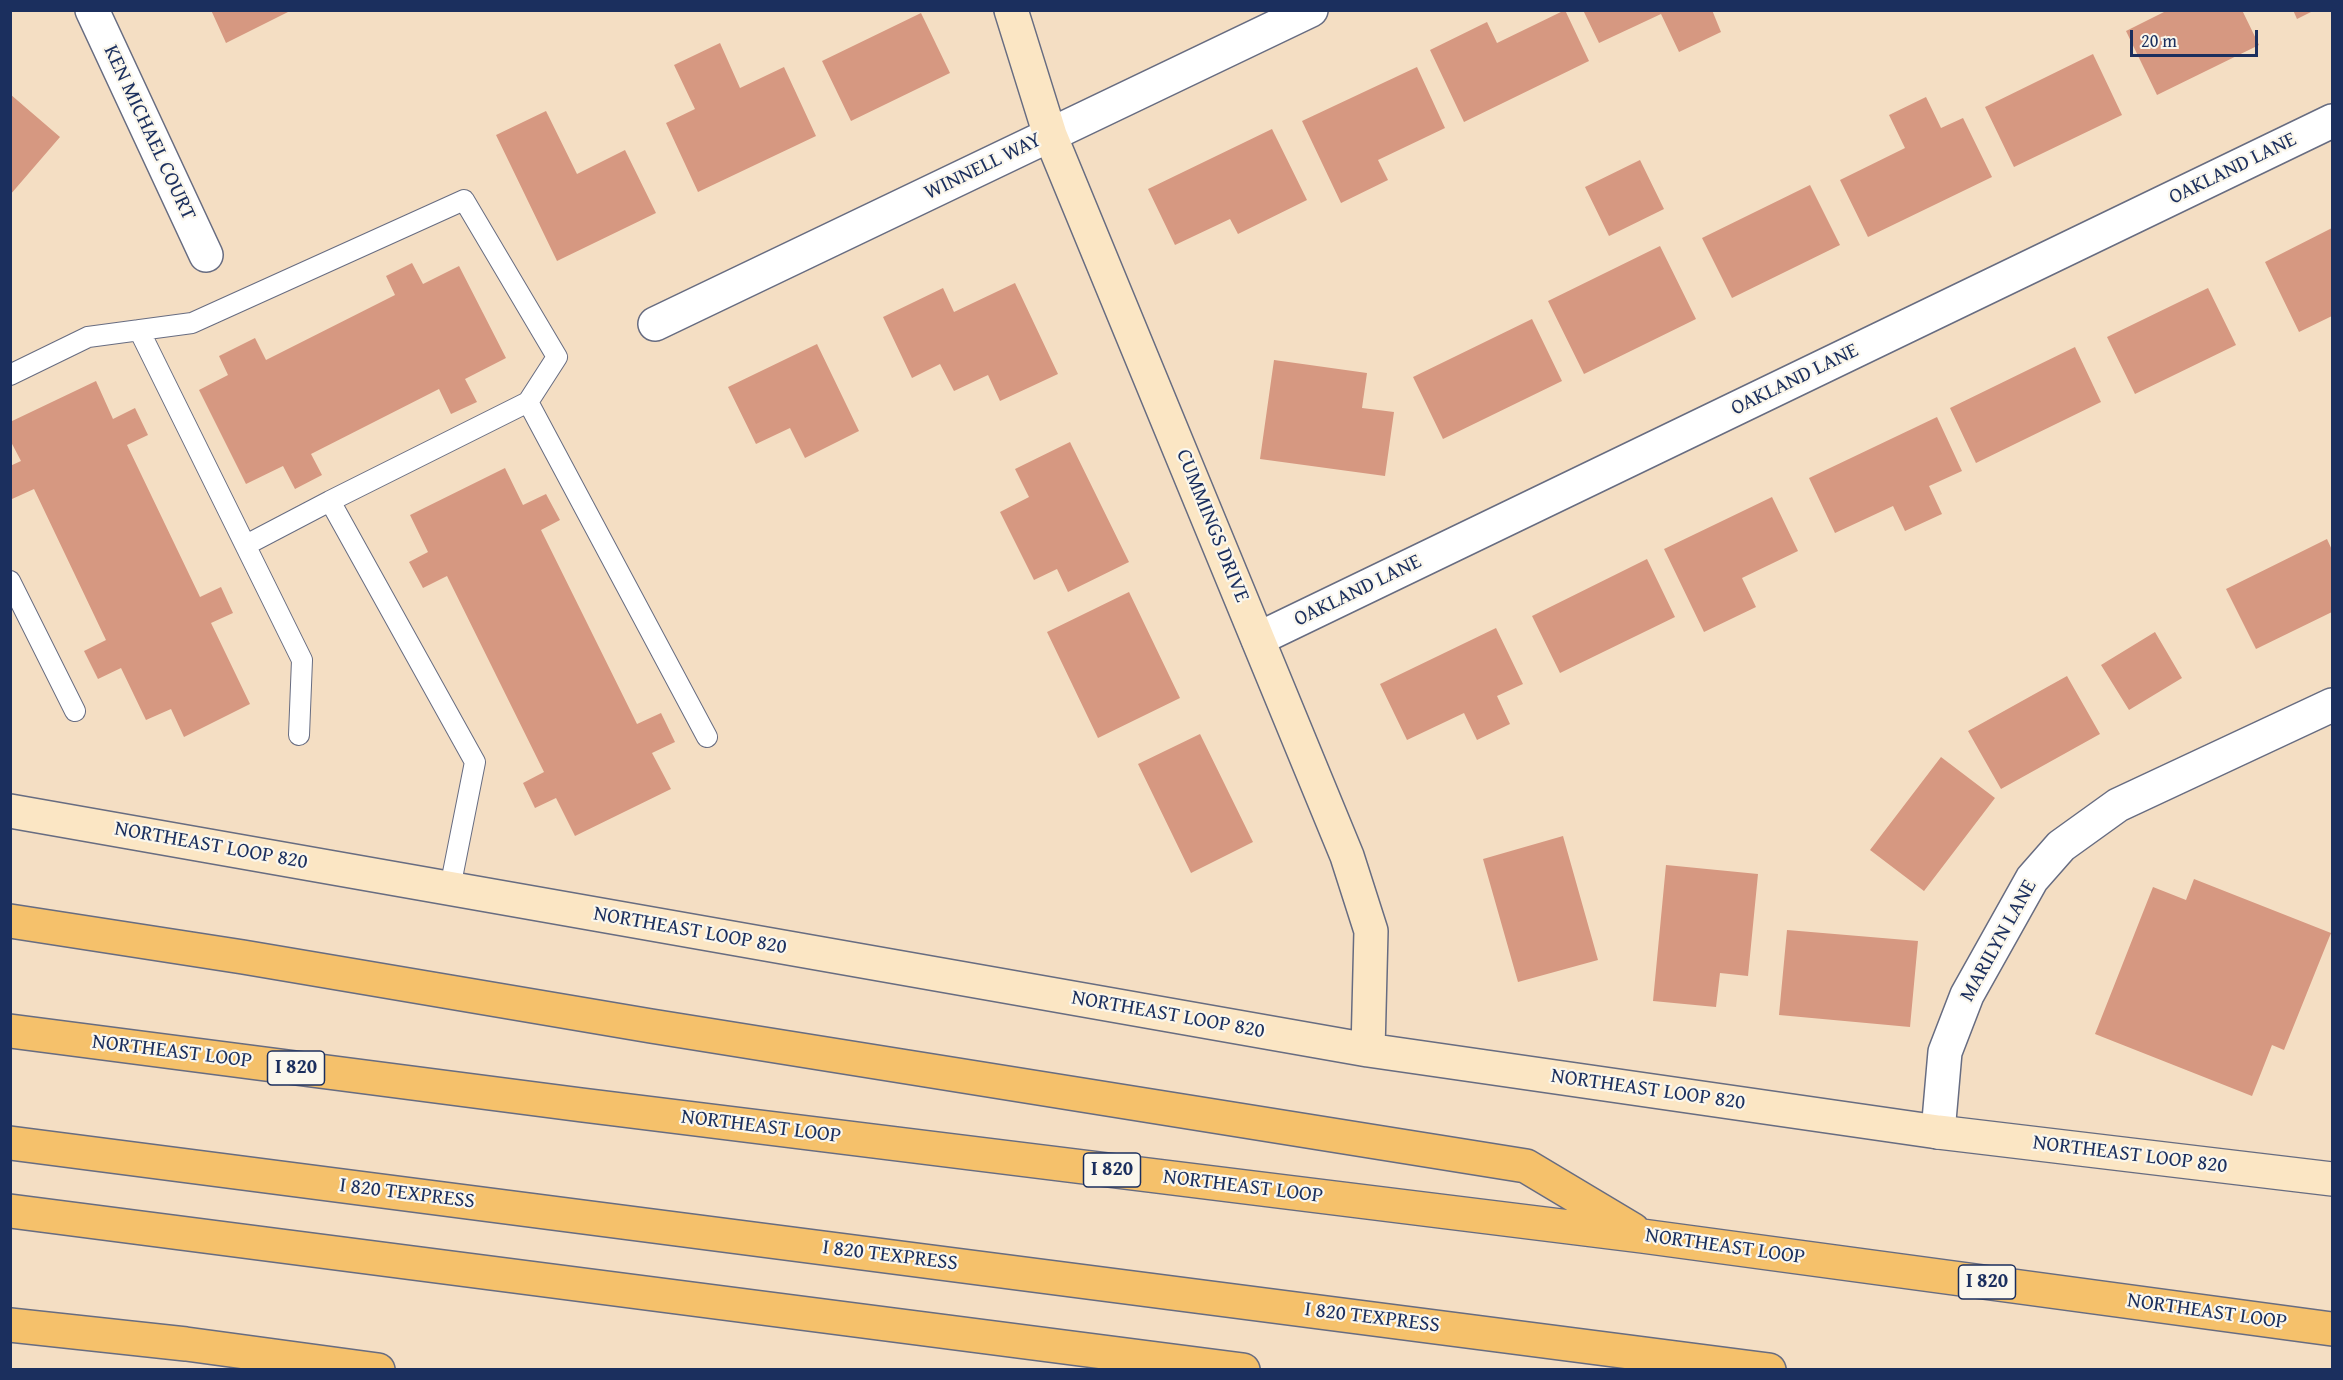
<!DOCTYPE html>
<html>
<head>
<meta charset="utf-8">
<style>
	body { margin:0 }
	#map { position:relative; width:2343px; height:1380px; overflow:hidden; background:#f4dec3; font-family:"Gentium Book Plus",serif }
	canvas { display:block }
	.frame { position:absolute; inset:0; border:12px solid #1b2f5e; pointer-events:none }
	.scale { position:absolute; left:2130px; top:30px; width:128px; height:27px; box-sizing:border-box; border:3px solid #1b2f5e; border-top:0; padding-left:8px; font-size:18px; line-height:21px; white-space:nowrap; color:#1b2f5e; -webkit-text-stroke:4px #fbf7ec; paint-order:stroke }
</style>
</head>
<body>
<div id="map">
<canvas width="2343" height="1380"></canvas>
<div class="frame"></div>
<div class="scale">20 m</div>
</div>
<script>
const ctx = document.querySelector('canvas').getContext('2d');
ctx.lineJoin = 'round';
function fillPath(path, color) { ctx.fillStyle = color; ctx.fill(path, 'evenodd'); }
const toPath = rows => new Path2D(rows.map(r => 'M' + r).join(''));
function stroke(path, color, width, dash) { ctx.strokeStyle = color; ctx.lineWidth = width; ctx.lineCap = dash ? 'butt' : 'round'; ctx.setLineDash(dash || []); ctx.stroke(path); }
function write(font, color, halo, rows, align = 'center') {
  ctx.font = font + ' "Gentium Book Plus",serif'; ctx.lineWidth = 4.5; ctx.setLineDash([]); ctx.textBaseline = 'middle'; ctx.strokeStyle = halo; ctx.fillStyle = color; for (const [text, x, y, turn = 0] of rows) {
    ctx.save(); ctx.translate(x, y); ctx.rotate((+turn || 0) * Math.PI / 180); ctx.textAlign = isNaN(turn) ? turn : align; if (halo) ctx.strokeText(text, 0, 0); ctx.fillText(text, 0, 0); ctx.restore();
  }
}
const building = toPath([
	[211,10,292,10,226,43],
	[1565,10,1589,61,1464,122,1430,50,1487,22,1497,43],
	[1583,10,1712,10,1721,32,1679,52,1661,14,1599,43],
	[2168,10,2242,10,2259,45,2157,95,2126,31],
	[2293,10,2315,10,2297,19],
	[921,13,950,73,851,121,822,61],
	[720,43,740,88,784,67,816,136,698,192,666,123,695,109,674,65],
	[2093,54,2122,115,2014,167,1985,107],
	[1417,67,1445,128,1378,160,1388,180,1341,203,1302,121],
	[10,94,60,137,10,195],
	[1926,97,1941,128,1963,118,1992,177,1868,237,1840,180,1905,148,1889,115],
	[546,111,577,174,625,150,656,213,557,261,496,135],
	[1272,129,1307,200,1238,234,1230,219,1175,245,1148,189],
	[1640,160,1664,209,1609,236,1585,187],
	[1810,185,1840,245,1732,298,1702,238],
	[2332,228,2332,316,2299,332,2265,262],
	[1660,246,1696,319,1584,374,1548,301],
	[412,263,423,284,459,266,506,358,465,379,477,402,451,414,439,389,311,454,322,475,295,489,283,466,246,484,199,390,228,375,219,356,255,338,266,360,395,295,386,276],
	[1015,283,1058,374,1000,401,988,375,954,391,940,364,912,378,883,317,943,288,954,312],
	[2208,288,2236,345,2135,394,2107,337],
	[1532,319,1562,381,1443,439,1413,377],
	[817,344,859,431,805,458,790,428,756,444,728,387],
	[2075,347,2101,402,1976,463,1950,408],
	[1274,360,1367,373,1362,408,1394,412,1385,476,1260,459],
	[96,381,113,419,135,408,148,435,127,445,200,597,221,587,233,613,211,623,250,704,184,737,171,709,146,720,121,668,98,679,84,651,106,640,34,489,12,499,10,496,10,466,21,461,10,440,10,422],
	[1937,417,1962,471,1929,486,1942,514,1905,531,1893,506,1835,533,1809,478],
	[1070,442,1129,562,1068,592,1057,569,1034,580,1000,512,1029,497,1015,469],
	[505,468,523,505,546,494,560,520,541,530,637,724,661,713,675,742,652,753,671,789,575,836,556,798,535,808,523,783,544,772,447,576,423,588,409,562,428,552,410,515],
	[1772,497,1798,551,1742,578,1756,607,1704,632,1664,549],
	[2327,539,2332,550,2332,612,2256,649,2226,589],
	[1647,559,1675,617,1560,673,1532,616],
	[1129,592,1180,698,1098,738,1047,632],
	[1496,628,1523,684,1497,696,1510,724,1477,740,1464,713,1407,740,1380,684],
	[2155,632,2182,678,2129,710,2101,665],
	[2067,676,2100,734,2001,789,1968,731],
	[1200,734,1253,842,1191,873,1138,764],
	[1941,757,1995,798,1924,891,1870,850],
	[1563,836,1598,960,1518,982,1483,859],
	[1666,865,1758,874,1748,976,1720,973,1716,1007,1653,1001],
	[2194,879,2331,933,2284,1050,2272,1045,2252,1096,2095,1034,2153,887,2186,900],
	[1787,930,1918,941,1910,1027,1779,1015]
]);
const lane = toPath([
	[139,330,302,660,299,735],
	[10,375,88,337,192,323,464,200,557,357,528,402],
	[246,545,330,501],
	[10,581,75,711],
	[450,888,475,762,330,501,528,402,707,737]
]);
const street = toPath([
	[92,10,206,255],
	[655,324,1311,10],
	[1258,639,2332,121],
	[1938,1132,1945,1052,1967,995,2032,879,2061,846,2118,805,2332,705]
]);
const secondary = toPath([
	[1011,10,1050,135,1347,856,1371,931,1368,1050],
	[10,811,1368,1050,1938,1132,2332,1179]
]);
const highway = toPath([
	[10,921,243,957,651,1026,1526,1166,1633,1230],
	[10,1031,582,1105,1642,1236,2332,1329],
	[10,1143,1769,1370],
	[10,1211,1243,1370],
	[10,1325,186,1344,378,1370]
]);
const shields = [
	[296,1068,57],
	[1112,1170,57],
	[1987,1282,57]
];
const shieldNames = [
	["I 820",296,1068],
	["I 820",1112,1170],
	["I 820",1987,1282]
];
const streetNames = [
	["KEN MICHAEL COURT",149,133,65],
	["WINNELL WAY",983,167,-26],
	["OAKLAND LANE",2233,169,-26],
	["OAKLAND LANE",1795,380,-26],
	["CUMMINGS DRIVE",1212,526,68],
	["OAKLAND LANE",1358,591,-26],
	["NORTHEAST LOOP 820",211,846,10],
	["NORTHEAST LOOP 820",690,931,10],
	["MARILYN LANE",1999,941,-61],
	["NORTHEAST LOOP 820",1168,1015,10],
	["NORTHEAST LOOP",172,1052,7],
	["NORTHEAST LOOP 820",1648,1090,8],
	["NORTHEAST LOOP",761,1127,7],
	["NORTHEAST LOOP 820",2130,1155,7],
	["NORTHEAST LOOP",1243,1187,7],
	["I 820 TEXPRESS",407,1194,7],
	["NORTHEAST LOOP",1725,1247,8],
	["I 820 TEXPRESS",890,1256,7],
	["NORTHEAST LOOP",2207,1312,8],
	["I 820 TEXPRESS",1372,1318,7]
];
fillPath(building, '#d69881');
stroke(lane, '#676c81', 22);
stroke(street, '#676c81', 36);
stroke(secondary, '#676c81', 36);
stroke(highway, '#676c81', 36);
stroke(lane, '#fff', 20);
stroke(street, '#fff', 33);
stroke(secondary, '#fbe6c4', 33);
stroke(highway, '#f5c16b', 33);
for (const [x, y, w] of shields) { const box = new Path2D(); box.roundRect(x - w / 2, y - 17, w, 34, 4.5); ctx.fillStyle = '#fbf7ec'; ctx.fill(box); stroke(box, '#1b2f5e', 1.5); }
write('bold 20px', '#1b2f5e', null, shieldNames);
write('21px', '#1b2f5e', '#fbf7ec', streetNames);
</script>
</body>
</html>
